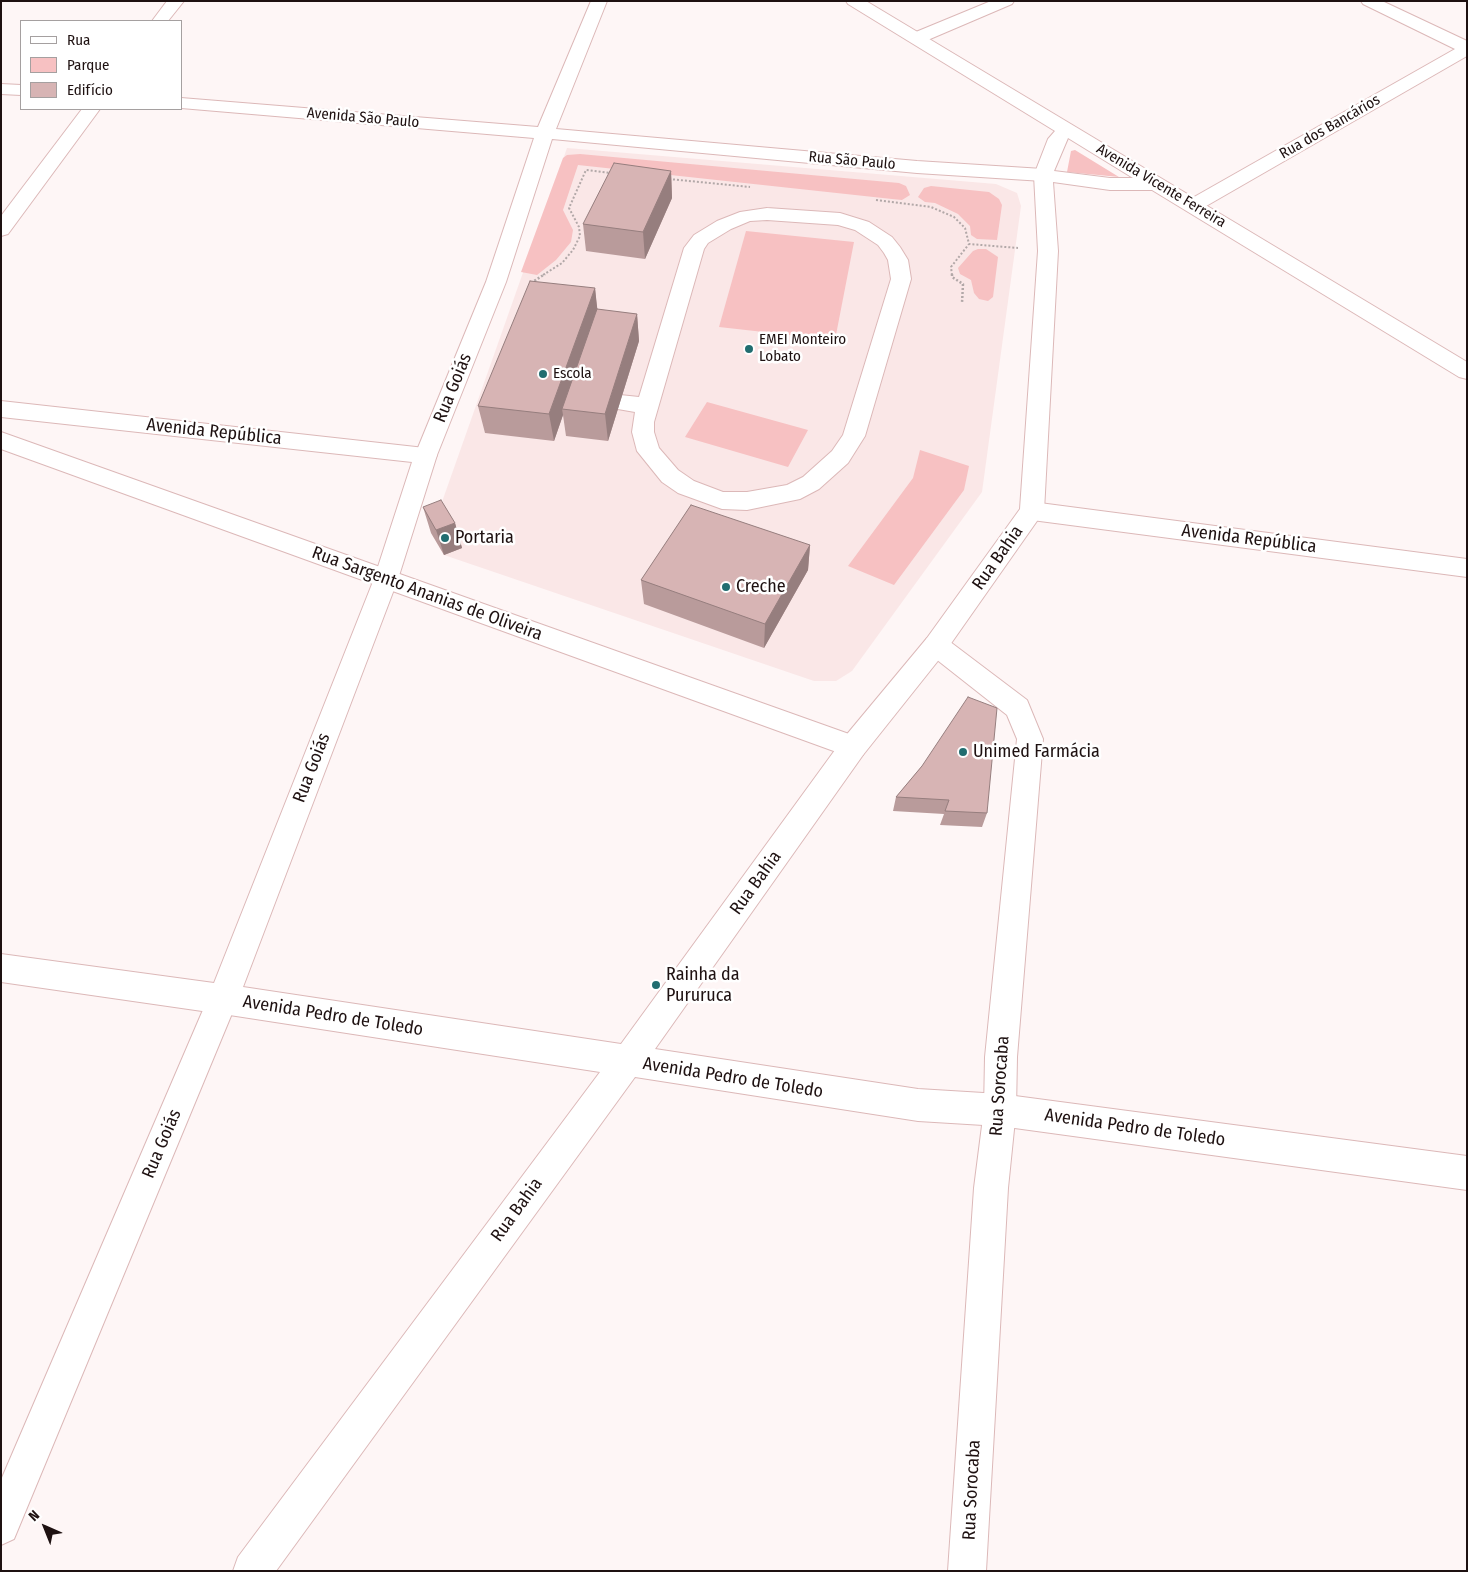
<!DOCTYPE html>
<html>
<head>
<meta charset="utf-8">
<style>
	body { margin:0 }
	#map { position:relative; width:1468px; height:1572px; overflow:hidden; background:#fef6f6; font-family:"Fira Sans Condensed",sans-serif }
	canvas { display:block }
	.frame { position:absolute; inset:0; border:2px solid #1e1111; pointer-events:none }
	.legend { position:absolute; left:20px; top:20px; width:162px; height:90px; box-sizing:border-box; background:#fff; border:1px solid #a5a0a0; margin:0; padding:6px 9px; list-style:none; font-size:15px; color:#1e1111 }
	.legend li { display:flex; align-items:center; gap:10px; height:25px }
	.legend b { width:25px; border:1px solid #a5a0a0 }
	.north { position:absolute; left:20px; top:1502px; width:50px; height:50px; -webkit-text-stroke:4px #fff; paint-order:stroke; rotate:316deg; font-size:14px; font-weight:700; line-height:20px; text-align:center; color:#1e1111 }
	.north::after { content:''; display:block; margin:auto; width:18px; height:22px; background:#1e1111; clip-path:polygon(50% 0,100% 100%,50% 72%,0 100%) }
</style>
</head>
<body>
<div id="map">
<canvas width="1468" height="1572"></canvas>
<div class="frame"></div>
<ul class="legend">
<li><b style="height:6px;background:#fff"></b>Rua</li>
<li><b style="height:14px;background:#f7c1c2"></b>Parque</li>
<li><b style="height:14px;background:#d7b4b4"></b>Edifício</li>
</ul>
<div class="north">N</div>
</div>
<script>
const ctx = document.querySelector('canvas').getContext('2d');
ctx.lineJoin = 'round';
function fillPath(path, color) { ctx.fillStyle = color; ctx.fill(path, 'evenodd'); }
const toPath = rows => new Path2D(rows.map(r => 'M' + r).join(''));
function stroke(path, color, width, dash) { ctx.strokeStyle = color; ctx.lineWidth = width; ctx.lineCap = dash ? 'butt' : 'round'; ctx.setLineDash(dash || []); ctx.stroke(path); }
function write(font, color, halo, rows, align = 'center') {
  ctx.font = font + ' "Fira Sans Condensed",sans-serif'; ctx.lineWidth = 5; ctx.setLineDash([]); ctx.textBaseline = 'middle'; ctx.strokeStyle = halo; ctx.fillStyle = color; for (const [text, x, y, turn = 0] of rows) {
    ctx.save(); ctx.translate(x, y); ctx.rotate((+turn || 0) * Math.PI / 180); ctx.textAlign = isNaN(turn) ? turn : align; if (halo) ctx.strokeText(text, 0, 0); ctx.fillText(text, 0, 0); ctx.restore();
  }
}
const built = toPath([
	[567,148,996,184,1017,193,1021,206,982,492,852,671,836,681,814,681,444,555,431,533]
]);
const green = toPath([
	[1075,150,1119,177,1067,172,1071,151],
	[580,154,899,183,906,186,910,195,902,200,892,199,578,165,563,210,573,230,571,242,556,260,537,275,521,272,563,158,567,155],
	[931,186,989,192,999,199,1002,205,997,240,977,239,971,235,970,226,958,214,935,203,925,202,918,197,924,188],
	[746,231,854,242,835,340,719,327],
	[978,249,986,249,998,257,993,297,988,301,979,299,974,293,971,280,960,274,958,268,973,251],
	[707,402,808,430,788,467,685,437],
	[920,450,969,466,964,490,894,585,848,566,913,478]
]);
const pathFar1 = toPath([
	[669,179,750,187],
	[876,200,931,207,954,217,965,228,969,244,1018,248],
	[543,275,562,263,573,250,580,236,579,227,569,208,586,170,611,173],
	[952,275,951,267,969,244]
]);
const path = toPath([
	[952,274,952,277,963,284,962,303],
	[531,283,545,274]
]);
const street = toPath([
	[167,1,184,1,168,21,152,21,167,1],
	[591,1,607,1,556,129,917,161,1043,169,1050,171,1052,175,1050,179,1043,181,917,173,552,139,506,282,437,455,434,461,426,463,418,461,415,455,486,282,534,138,181,108,181,98,538,127,591,1],
	[991,1,1014,1,1012,4,923,42,917,43,911,42,909,38,911,34,991,1],
	[1361,1,1382,1,1467,41,1467,56,1201,209,1194,211,1187,209,1184,205,1187,201,1455,49,1363,4,1361,1],
	[1,84,21,85,21,95,1,94,1,84],
	[82,109,100,109,8,234,1,236,1,216,82,109],
	[767,208,840,213,869,222,892,237,900,247,908,260,911,279,865,436,848,463,819,489,800,499,747,510,722,509,678,493,662,482,637,451,632,432,635,412,612,408,609,403,612,398,620,395,639,397,684,248,694,235,717,221,740,212,767,208],
	[767,220,838,225,855,230,878,245,884,253,888,260,891,279,843,435,832,451,803,477,787,485,747,492,723,492,694,481,678,470,659,448,654,432,654,422,704,249,708,243,731,229,750,221,767,220],
	[1,432,863,739,866,747,863,755,853,758,1,449,1,432],
	[1032,502,1467,559,1467,577,1032,520,1024,517,1020,511,1024,505,1032,502],
	[936,635,945,638,1027,700,1043,739,1017,1057,1016,1110,1008,1188,986,1571,948,1571,974,1188,984,1110,985,1057,1017,739,1007,715,927,652,923,645,927,638,936,635],
	[223,984,234,989,238,999,14,1539,1,1545,1,1480,212,989,223,984]
]);
const secondary = toPath([
	[846,1,866,1,1467,362,1467,379,1459,377,1152,190,1110,190,1053,182,1058,251,1044,511,945,652,863,755,655,1049,918,1089,1000,1094,1467,1156,1467,1190,1000,1126,918,1121,635,1077,276,1571,233,1571,238,1557,600,1072,223,1014,1,982,1,954,214,983,374,579,412,462,1,417,1,401,434,449,437,455,398,579,243,987,621,1044,843,739,927,638,1020,509,1038,251,1034,175,1048,139,1055,131,848,4,846,1],
	[1068,138,1133,178,1110,178,1054,171,1068,138]
]);
const wall = toPath([
	[671,171,672,198,645,259,586,251,583,224],
	[595,288,597,310,637,314,639,341,608,441,566,436,563,415,554,441,485,433,478,406],
	[423,507,455,523,462,548,444,555,431,533],
	[810,545,808,570,764,648,644,604,641,580],
	[922,766,987,813,982,827,940,825,944,814,893,811,896,797]
]);
const shadedWall = toPath([
	[671,171,672,198,645,259,643,232],
	[595,288,598,315,562,409,563,415,554,441,549,414],
	[637,314,639,341,608,441,605,414],
	[455,523,462,548,444,555,436,530],
	[810,545,808,570,764,648,765,624]
]);
const building = toPath([
	[614,163,671,171,643,232,583,224,614,163],
	[530,281,595,288,549,414,478,406,530,281],
	[597,309,637,314,605,414,562,409,597,309],
	[441,500,455,523,436,530,423,507,441,500],
	[691,505,810,545,765,624,641,580,691,505],
	[968,697,997,708,987,813,945,811,949,800,896,797,922,766,968,697]
]);
const markers = [
	[749,349,5,"#216d70"],
	[543,374,5,"#216d70"],
	[445,538,5,"#216d70"],
	[726,587,5,"#216d70"],
	[963,752,5,"#216d70"],
	[656,985,5,"#216d70"]
];
const farStreetnames = [
	["Avenida São Paulo",363,118,5],
	["Rua dos Bancários",1330,127,-30],
	["Rua São Paulo",852,161,5],
	["Avenida Vicente Ferreira",1161,186,31]
];
const farPoinames = [
	["EMEI Monteiro",759,340],
	["Lobato",759,357],
	["Escola",553,374]
];
const streetNames = [
	["Rua Goiás",453,388,-68],
	["Avenida República",214,432,6],
	["Avenida República",1249,539,7],
	["Rua Bahia",998,558,-55],
	["Rua Sargento Ananias de Oliveira",427,594,20],
	["Rua Goiás",312,768,-69],
	["Rua Bahia",756,883,-54],
	["Avenida Pedro de Toledo",333,1016,9],
	["Avenida Pedro de Toledo",733,1078,9],
	["Rua Sorocaba",1000,1086,-86],
	["Avenida Pedro de Toledo",1135,1128,8],
	["Rua Goiás",162,1144,-67],
	["Rua Bahia",517,1210,-54],
	["Rua Sorocaba",972,1490,-87]
];
const poiNames = [
	["Portaria",455,538],
	["Creche",736,587],
	["Unimed Farmácia",973,752],
	["Rainha da",666,975],
	["Pururuca",666,996]
];
fillPath(built, '#fae7e7');
fillPath(green, '#f7c1c2');
stroke(street, '#dcb8b8', 2);
stroke(secondary, '#dcb8b8', 2);
stroke(pathFar1, '#b2a8a8', 2, [2, 2]);
stroke(path, '#b2a8a8', 2.5, [2, 2]);
fillPath(street, '#fff');
fillPath(secondary, '#fff');
fillPath(wall, '#b99b9b');
fillPath(shadedWall, '#967e7e');
fillPath(building, '#d7b4b4');
stroke(building, '#967e7e', 1);
for (const [x, y, r, color] of markers) { const dot = new Path2D(); dot.arc(x, y, r, 0, 2 * Math.PI); ctx.fillStyle = color; ctx.fill(dot); stroke(dot, '#fff', 2); }
write('15px', '#1e1111', '#fff', farStreetnames);
write('15px', '#1e1111', '#fff', farPoinames, 'left');
write('18px', '#1e1111', '#fff', streetNames);
write('18px', '#1e1111', '#fff', poiNames, 'left');
</script>
</body>
</html>
